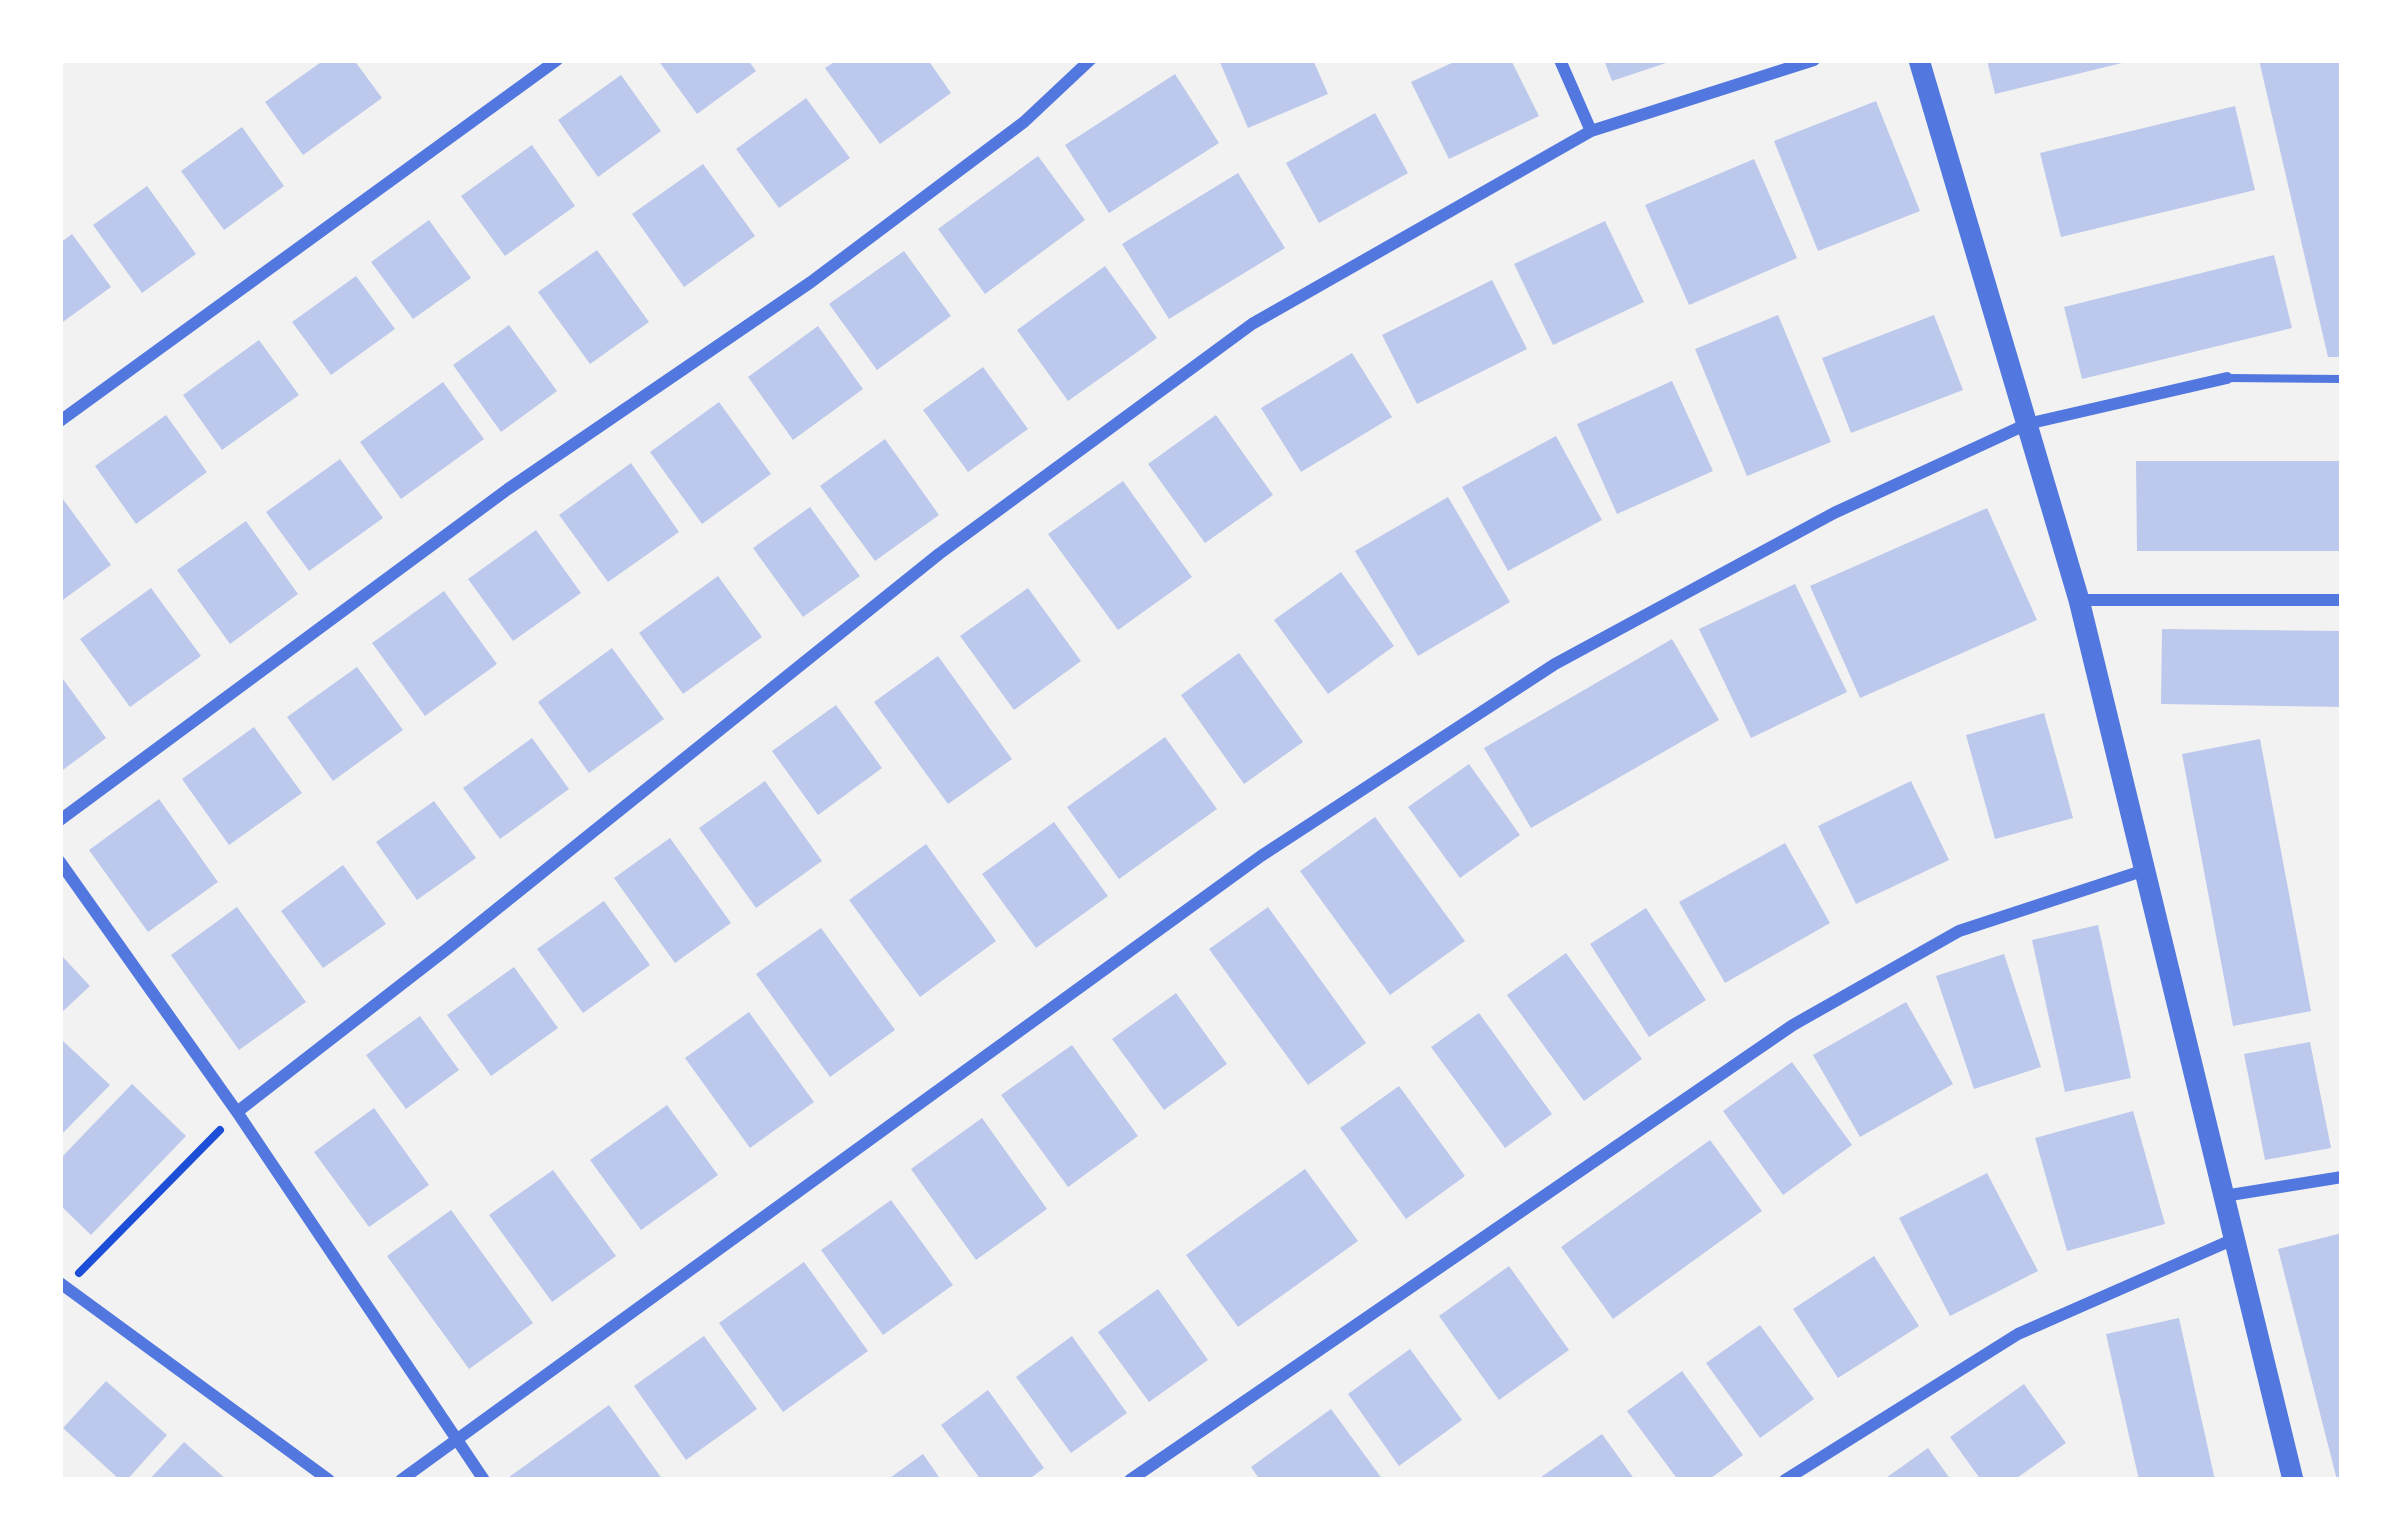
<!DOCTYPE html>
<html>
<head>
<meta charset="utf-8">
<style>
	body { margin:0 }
	#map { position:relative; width:2402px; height:1540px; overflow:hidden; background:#f2f2f2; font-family:"IBM Plex Sans",sans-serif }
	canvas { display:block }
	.frame { position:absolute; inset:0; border:63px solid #fff; pointer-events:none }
</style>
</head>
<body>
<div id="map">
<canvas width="2402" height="1540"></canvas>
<div class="frame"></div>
</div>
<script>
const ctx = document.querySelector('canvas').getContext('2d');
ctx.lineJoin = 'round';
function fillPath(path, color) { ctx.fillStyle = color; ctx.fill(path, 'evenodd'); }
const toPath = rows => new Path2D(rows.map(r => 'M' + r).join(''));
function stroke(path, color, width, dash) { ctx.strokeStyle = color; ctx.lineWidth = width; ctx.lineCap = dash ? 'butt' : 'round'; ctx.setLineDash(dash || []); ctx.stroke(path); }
const building = toPath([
	[324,60,354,60,382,98,303,155,265,102],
	[658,60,748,60,756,71,697,114],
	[837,60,928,60,951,93,880,144,825,68],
	[1219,60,1313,60,1328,94,1248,128],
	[1458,60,1511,60,1539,116,1449,159,1411,82],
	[1604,60,1671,60,1672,61,1612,81],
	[1987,60,2126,60,2126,62,1995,94],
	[2259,60,2342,60,2342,357,2328,357],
	[1175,74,1219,143,1109,213,1065,145],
	[621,75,661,131,598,177,558,120],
	[806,98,850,158,779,208,736,149],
	[1876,101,1920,211,1818,251,1774,141],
	[2235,106,2255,190,2061,237,2040,153],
	[1375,113,1408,173,1319,223,1286,163],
	[242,127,284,186,224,230,181,171],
	[532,145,575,206,505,256,461,196],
	[1038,156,1085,220,985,294,938,229],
	[1754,159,1797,258,1689,305,1645,205],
	[703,164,755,236,684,287,632,214],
	[1238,173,1285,248,1169,319,1122,244],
	[147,186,196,254,142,293,93,225],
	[429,220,471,278,413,319,371,262],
	[1605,221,1644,302,1553,345,1514,264],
	[72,234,111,287,60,324,60,243],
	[597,250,649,322,590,364,538,292],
	[904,251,951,316,877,370,829,304],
	[2274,255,2292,328,2082,379,2064,307],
	[1105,266,1157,338,1068,401,1017,330],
	[356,276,395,329,331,375,292,322],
	[1492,280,1527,349,1417,404,1382,335],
	[1778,315,1831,442,1747,476,1695,349],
	[1934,315,1963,390,1851,433,1822,358],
	[509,325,557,391,501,432,453,365],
	[818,326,863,389,793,440,748,377],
	[259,340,299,395,222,450,183,395],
	[1352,353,1392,417,1301,472,1261,408],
	[983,367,1028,429,968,472,923,410],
	[1672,381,1713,471,1617,514,1577,424],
	[443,382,484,439,401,499,360,442],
	[719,402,771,474,702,524,650,452],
	[166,415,207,472,136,524,95,466],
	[1216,415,1273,495,1205,543,1148,464],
	[1556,436,1602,520,1508,571,1462,487],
	[885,439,939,515,875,561,820,486],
	[340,459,383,518,309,571,266,512],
	[2136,461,2342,461,2342,551,2137,551],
	[631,463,679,532,608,582,559,515],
	[1123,481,1192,577,1118,630,1048,534],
	[60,495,111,565,60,602],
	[1448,497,1510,602,1418,656,1355,551],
	[810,507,860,576,803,617,753,548],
	[1987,508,2037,620,1860,698,1810,586],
	[246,521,298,594,230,644,177,570],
	[536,530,581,593,513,641,468,579],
	[1341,572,1394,646,1328,694,1274,620],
	[718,576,762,637,683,694,639,633],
	[1795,584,1847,692,1751,738,1699,629],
	[151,588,201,656,130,707,80,639],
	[1028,588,1081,661,1014,710,960,636],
	[444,591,497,664,425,716,372,643],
	[2162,629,2342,631,2342,707,2161,704],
	[1672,639,1719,720,1531,828,1484,748],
	[612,648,664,719,589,773,538,702],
	[1239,653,1303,742,1244,784,1181,695],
	[938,656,1012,759,948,804,874,702],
	[357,667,403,730,333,781,287,717],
	[60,675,106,738,60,772],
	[836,705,882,768,818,815,772,751],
	[2044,713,2073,818,1995,839,1966,735],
	[254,727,302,793,229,845,182,779],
	[1165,737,1217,809,1119,879,1067,807],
	[532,738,569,789,500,839,463,788],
	[2260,739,2311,1011,2233,1026,2182,754],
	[1469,764,1520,835,1460,878,1408,807],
	[765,781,822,861,756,908,699,828],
	[1911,781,1949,860,1856,904,1818,826],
	[159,799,218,882,148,932,89,850],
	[434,801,476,858,417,900,376,842],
	[1375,817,1465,941,1390,995,1300,871],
	[1054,822,1108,896,1036,948,982,874],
	[670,838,731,923,675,963,614,878],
	[1785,843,1830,923,1725,983,1679,902],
	[926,844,996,941,920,997,849,900],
	[343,865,386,924,323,968,281,911],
	[604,901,650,965,583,1013,537,949],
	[237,907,306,1002,239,1050,171,955],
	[1268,907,1366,1043,1308,1085,1209,949],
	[1646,908,1706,1000,1649,1037,1590,944],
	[2098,925,2131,1078,2065,1092,2032,940],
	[821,928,895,1030,830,1077,756,974],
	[1566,953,1642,1059,1584,1101,1507,995],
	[60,954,90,986,60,1014],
	[2004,954,2041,1067,1974,1089,1936,976],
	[514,967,558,1028,491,1076,447,1015],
	[1176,993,1227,1064,1164,1110,1112,1039],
	[1906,1002,1953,1084,1860,1137,1813,1055],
	[749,1012,814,1102,750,1148,685,1058],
	[1479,1013,1552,1114,1505,1148,1431,1047],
	[420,1016,459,1070,406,1109,366,1055],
	[63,1041,110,1085,60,1136,60,1044],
	[2310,1042,2331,1148,2265,1160,2244,1054],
	[1072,1045,1138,1136,1068,1187,1001,1095],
	[1792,1062,1852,1145,1783,1195,1723,1111],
	[132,1084,186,1136,91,1235,60,1205,60,1159],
	[1399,1086,1465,1176,1406,1219,1340,1128],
	[667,1105,718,1175,641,1230,590,1160],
	[374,1108,429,1185,369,1227,314,1152],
	[2133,1111,2165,1224,2067,1251,2035,1138],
	[982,1118,1047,1209,976,1260,911,1169],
	[1710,1140,1762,1211,1613,1319,1561,1247],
	[1305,1169,1358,1241,1238,1327,1186,1255],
	[553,1170,616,1256,552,1302,489,1215],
	[1987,1173,2038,1271,1950,1316,1899,1218],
	[891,1200,953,1285,883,1335,821,1250],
	[451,1210,533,1323,469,1369,387,1256],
	[2342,1233,2342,1480,2337,1480,2278,1249],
	[1874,1256,1919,1326,1838,1378,1793,1309],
	[804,1262,868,1351,783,1412,719,1323],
	[1509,1266,1569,1350,1499,1400,1439,1316],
	[1158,1289,1208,1360,1149,1402,1098,1332],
	[2179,1318,2215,1480,2139,1480,2106,1334],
	[1760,1325,1814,1399,1760,1438,1706,1363],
	[704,1336,757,1409,686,1460,634,1386],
	[1072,1336,1127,1413,1071,1453,1016,1377],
	[1410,1349,1462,1420,1399,1466,1348,1394],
	[1682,1371,1743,1455,1708,1480,1678,1480,1627,1411],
	[106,1381,167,1435,127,1480,120,1480,63,1428],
	[2024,1384,2066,1443,2014,1480,1981,1480,1950,1437],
	[988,1390,1044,1468,1028,1480,981,1480,941,1425],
	[609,1405,663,1480,505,1480],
	[1331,1409,1383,1480,1260,1480,1251,1467],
	[1602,1434,1635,1480,1537,1480],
	[184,1442,227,1480,149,1480],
	[1928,1448,1951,1480,1883,1480],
	[923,1454,941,1480,887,1480]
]);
const path = toPath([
	[79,1273,220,1130]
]);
const service = toPath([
	[2227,378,2342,379]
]);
const minor = toPath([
	[1560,60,1591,131],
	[60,421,557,60],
	[2079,600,2342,600],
	[60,820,508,489,811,282,1024,122,1090,60],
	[60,862,237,1112,484,1480],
	[237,1112,447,949,939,554,1252,324,1591,131,1814,60],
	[2224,1196,2342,1177],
	[60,1283,329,1480],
	[401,1480,1261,856,1555,664,1834,513,2027,424,2227,378],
	[1130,1480,1793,1025,1959,931,2145,870],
	[1785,1480,2018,1334,2234,1239]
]);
const tertiary = toPath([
	[1919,60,2079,600,2293,1480]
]);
fillPath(building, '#bdc9ec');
stroke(path, '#1d4ed8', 8);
stroke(service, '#5277de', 8);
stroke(minor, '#5277de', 12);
stroke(tertiary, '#5277de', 21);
</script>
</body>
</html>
